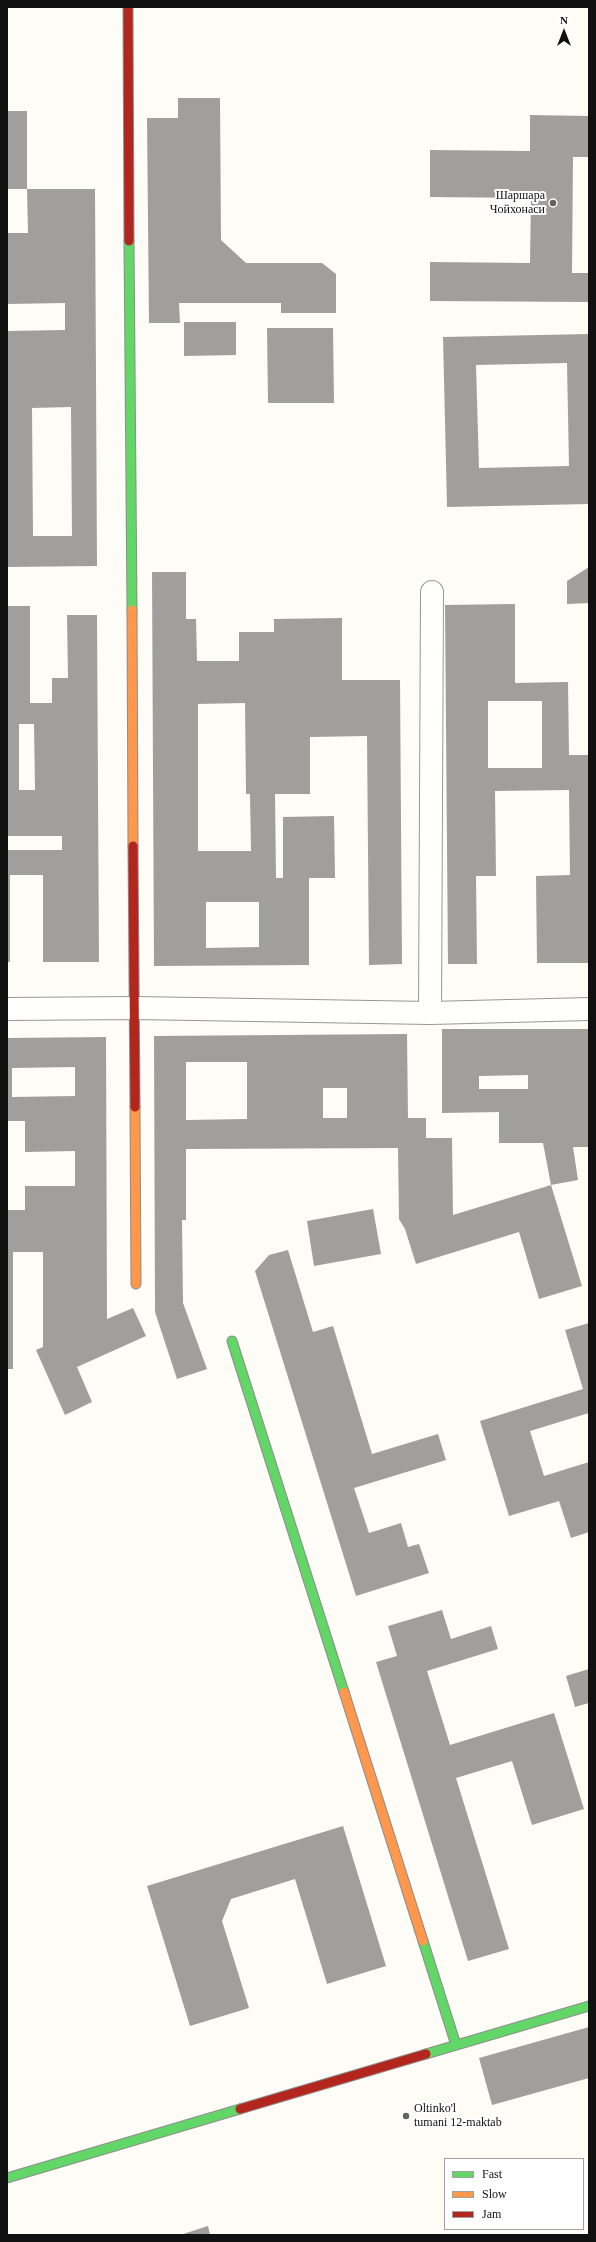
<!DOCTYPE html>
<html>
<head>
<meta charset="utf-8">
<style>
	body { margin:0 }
	#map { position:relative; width:596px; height:2242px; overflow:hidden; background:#fdfcf7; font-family:"Times New Roman",serif }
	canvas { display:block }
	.frame { position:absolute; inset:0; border:8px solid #111; pointer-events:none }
	.legend { position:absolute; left:444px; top:2158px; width:140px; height:72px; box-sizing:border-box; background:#fff; border:1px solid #a0a0a0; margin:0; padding:5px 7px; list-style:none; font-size:12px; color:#111 }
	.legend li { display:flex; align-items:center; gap:8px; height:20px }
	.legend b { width:20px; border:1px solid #a0a0a0 }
	.north { position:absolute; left:544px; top:12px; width:40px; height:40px; -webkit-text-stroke:3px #fff; paint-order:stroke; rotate:0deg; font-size:11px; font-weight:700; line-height:16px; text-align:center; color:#111 }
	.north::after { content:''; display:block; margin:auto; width:14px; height:18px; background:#111; clip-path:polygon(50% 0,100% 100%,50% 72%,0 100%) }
</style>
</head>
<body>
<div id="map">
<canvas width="596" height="2242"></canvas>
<div class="frame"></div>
<ul class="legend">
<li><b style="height:5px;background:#63d668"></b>Fast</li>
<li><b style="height:5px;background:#ff974d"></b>Slow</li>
<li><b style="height:5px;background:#b3261e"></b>Jam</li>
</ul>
<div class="north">N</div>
</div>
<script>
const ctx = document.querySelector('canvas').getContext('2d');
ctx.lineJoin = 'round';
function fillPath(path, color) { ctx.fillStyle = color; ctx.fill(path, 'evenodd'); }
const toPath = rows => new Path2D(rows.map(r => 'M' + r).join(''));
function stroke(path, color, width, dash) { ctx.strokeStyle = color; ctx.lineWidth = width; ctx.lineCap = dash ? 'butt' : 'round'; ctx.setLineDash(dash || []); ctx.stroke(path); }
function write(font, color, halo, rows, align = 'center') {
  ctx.font = font + ' "Times New Roman",serif'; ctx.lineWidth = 4; ctx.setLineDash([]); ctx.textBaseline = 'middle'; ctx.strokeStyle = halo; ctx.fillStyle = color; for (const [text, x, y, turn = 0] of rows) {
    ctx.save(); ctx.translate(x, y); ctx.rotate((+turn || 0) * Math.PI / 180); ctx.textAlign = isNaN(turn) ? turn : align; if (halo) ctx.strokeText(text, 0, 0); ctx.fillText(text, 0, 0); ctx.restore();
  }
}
const building = toPath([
	[178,98,220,98,221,240,246,263,322,263,336,274,336,313,281,313,281,303,179,303,180,323,149,323,147,118,178,118],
	[7,111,27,111,27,189,7,189],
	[530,115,589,116,589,157,573,157,572,273,589,273,589,302,430,301,430,262,530,263,531,198,430,197,430,150,530,151],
	[27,189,95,189,97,566,7,567,7,331,65,330,65,303,7,304,7,233,28,233],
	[71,407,72,536,33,536,32,408],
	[184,322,236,322,236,355,184,356],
	[267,328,333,328,334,403,268,403],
	[589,334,589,504,447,507,443,337],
	[567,363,569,466,479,468,476,365],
	[589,567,589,603,567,604,567,581],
	[152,572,186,572,186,619,196,619,197,661,239,661,239,632,274,632,274,619,342,618,342,680,400,680,402,964,369,965,367,736,310,737,310,794,275,794,276,878,283,878,283,817,334,816,335,878,309,878,309,965,154,966],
	[245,703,246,794,250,794,251,851,198,851,198,704],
	[206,902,259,902,259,947,206,948],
	[515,604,515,683,568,682,569,755,589,755,589,963,537,963,536,876,570,875,569,790,495,791,496,876,476,876,477,964,448,964,445,605],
	[488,701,542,701,542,768,488,768],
	[7,606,30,606,30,703,52,703,52,678,68,678,67,615,97,615,99,962,43,962,43,875,10,875,10,962,7,962,7,850,62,850,62,836,7,836],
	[19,724,34,724,35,790,19,790],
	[442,1029,589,1029,589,1147,573,1147,578,1180,551,1185,543,1143,499,1143,499,1112,442,1113],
	[528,1075,528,1089,479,1089,479,1076],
	[407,1034,408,1118,426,1118,426,1138,452,1138,453,1215,551,1185,582,1286,539,1299,519,1232,416,1264,405,1229,399,1219,398,1148,186,1149,186,1220,182,1220,183,1303,207,1369,177,1379,155,1312,154,1036],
	[186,1062,247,1062,247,1119,186,1120],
	[323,1088,347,1088,347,1118,323,1118],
	[106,1037,107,1319,133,1308,146,1336,77,1367,92,1402,65,1415,36,1350,43,1347,43,1252,13,1252,13,1369,7,1369,7,1210,25,1210,25,1186,75,1186,75,1151,25,1152,25,1121,7,1121,7,1038],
	[75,1067,75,1096,12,1097,12,1068],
	[373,1209,381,1254,314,1266,307,1221],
	[288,1250,313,1332,333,1326,372,1454,438,1434,446,1460,354,1488,369,1533,401,1523,408,1547,419,1544,429,1573,356,1596,255,1271,269,1255],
	[589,1323,589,1413,530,1431,544,1476,589,1462,589,1532,571,1538,559,1501,509,1516,480,1421,583,1389,565,1330],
	[442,1610,451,1639,491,1626,498,1649,427,1671,450,1745,554,1713,584,1809,532,1825,512,1761,456,1778,509,1949,468,1961,376,1662,397,1656,388,1626],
	[589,1669,589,1703,575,1707,566,1676],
	[343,1826,386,1966,327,1984,295,1879,231,1899,222,1921,249,2008,190,2026,147,1886],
	[589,2027,589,2078,492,2105,479,2058],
	[208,2226,210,2235,180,2235]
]);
const street = toPath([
	[7,1009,135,1008,430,1013,589,1009],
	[430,1013,432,592]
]);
const fast = toPath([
	[129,241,132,610],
	[232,1341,344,1692],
	[423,1941,456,2045],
	[426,2054,589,2006],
	[7,2178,240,2109]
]);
const slow = toPath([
	[132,610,133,846],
	[135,1107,136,1284],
	[344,1692,423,1941]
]);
const jam = toPath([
	[128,7,129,241],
	[133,846,135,1107],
	[240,2109,426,2054]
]);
const markers = [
	[553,203,4,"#646362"],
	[406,2116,4,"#646362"]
];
const poiNames = [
	["Шаршара",545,196],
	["Чойхонаси",545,210],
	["Oltinko'l",414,2109,"left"],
	["tumani 12-maktab",414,2123,"left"]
];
fillPath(building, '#a19f9c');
stroke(street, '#979795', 24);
stroke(fast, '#8e8d8b', 11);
stroke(slow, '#8e8d8b', 11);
stroke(jam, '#8e8d8b', 11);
stroke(street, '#fffffe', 22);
stroke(fast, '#63d668', 9);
stroke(slow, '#ff974d', 9);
stroke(jam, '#b3261e', 9);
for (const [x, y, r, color] of markers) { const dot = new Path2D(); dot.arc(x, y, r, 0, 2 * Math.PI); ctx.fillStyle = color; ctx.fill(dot); stroke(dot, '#fff', 1.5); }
write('12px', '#111', '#fff', poiNames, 'right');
</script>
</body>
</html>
